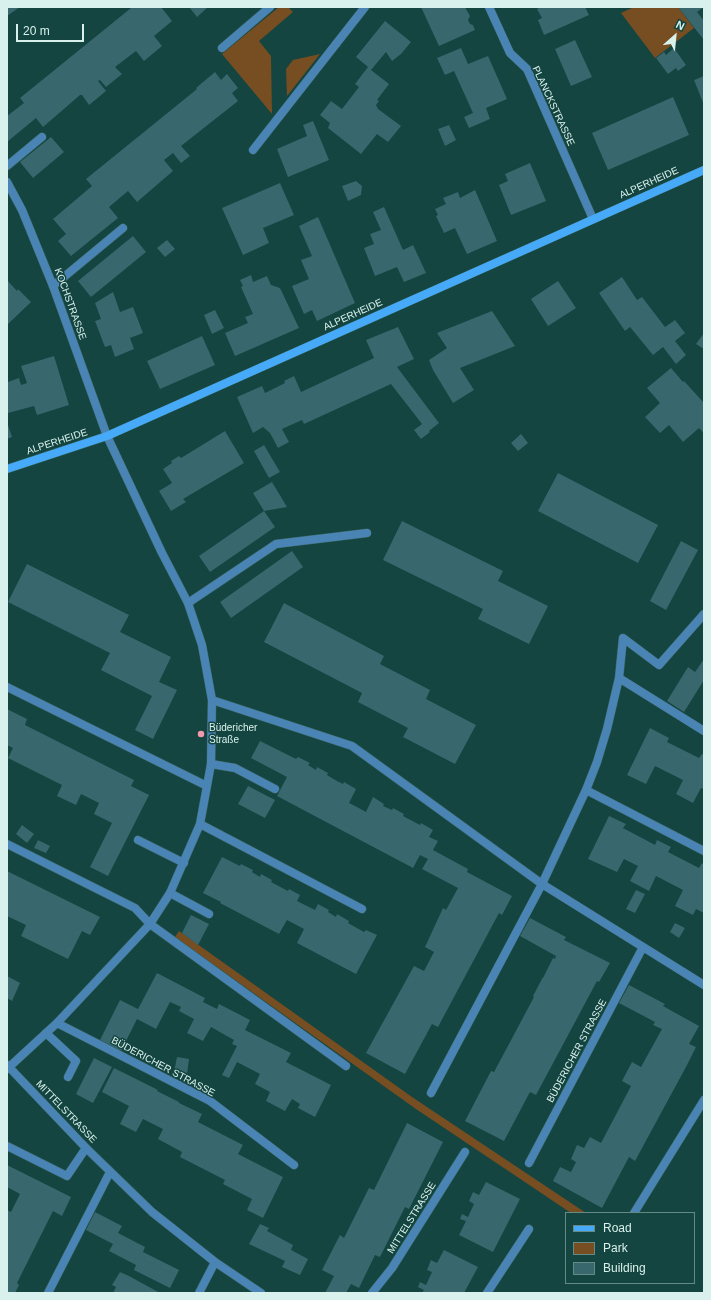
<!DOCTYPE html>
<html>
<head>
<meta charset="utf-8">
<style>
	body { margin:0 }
	#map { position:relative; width:711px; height:1300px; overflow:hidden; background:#144540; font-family:Arial,sans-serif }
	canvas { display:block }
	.frame { position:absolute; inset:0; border:8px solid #d9f1ed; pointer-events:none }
	.legend { position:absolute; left:565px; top:1212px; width:130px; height:72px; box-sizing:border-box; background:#144540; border:1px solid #638a85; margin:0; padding:5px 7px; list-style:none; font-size:12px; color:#d9f1ed }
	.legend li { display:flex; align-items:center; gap:8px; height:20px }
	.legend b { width:20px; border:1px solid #638a85 }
	.north { position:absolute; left:655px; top:16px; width:40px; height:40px; -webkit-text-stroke:3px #144540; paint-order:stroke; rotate:27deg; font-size:11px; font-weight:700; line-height:16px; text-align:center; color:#d9f1ed }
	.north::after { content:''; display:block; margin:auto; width:14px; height:18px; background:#d9f1ed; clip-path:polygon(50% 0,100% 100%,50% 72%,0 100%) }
	.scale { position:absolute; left:16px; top:24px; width:68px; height:18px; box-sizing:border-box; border:2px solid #d9f1ed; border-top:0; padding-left:5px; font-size:12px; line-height:14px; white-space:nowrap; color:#d9f1ed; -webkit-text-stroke:3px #144540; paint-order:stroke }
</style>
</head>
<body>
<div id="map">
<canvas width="711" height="1300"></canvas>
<div class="frame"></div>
<ul class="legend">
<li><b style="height:5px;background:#47aaf8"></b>Road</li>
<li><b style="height:11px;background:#764e22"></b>Park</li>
<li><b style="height:11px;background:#38676d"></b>Building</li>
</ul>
<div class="north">N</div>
<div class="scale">20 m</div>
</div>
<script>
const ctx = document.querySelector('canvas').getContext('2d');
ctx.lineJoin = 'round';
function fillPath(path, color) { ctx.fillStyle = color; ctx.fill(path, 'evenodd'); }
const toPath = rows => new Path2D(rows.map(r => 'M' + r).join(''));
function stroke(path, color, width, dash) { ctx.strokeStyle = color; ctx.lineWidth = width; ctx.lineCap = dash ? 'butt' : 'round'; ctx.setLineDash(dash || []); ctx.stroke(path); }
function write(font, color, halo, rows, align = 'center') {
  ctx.font = font + ' Arial,sans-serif'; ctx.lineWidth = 3; ctx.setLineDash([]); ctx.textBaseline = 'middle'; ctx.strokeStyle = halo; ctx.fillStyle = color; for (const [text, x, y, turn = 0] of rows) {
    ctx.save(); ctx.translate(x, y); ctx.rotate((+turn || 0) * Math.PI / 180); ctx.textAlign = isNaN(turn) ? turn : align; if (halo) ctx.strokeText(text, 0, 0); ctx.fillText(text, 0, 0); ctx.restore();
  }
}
const green = toPath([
	[279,7,288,7,293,12,259,41,271,56,272,114,222,54],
	[634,7,678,7,694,28,655,58,621,13],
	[320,54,287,96,286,69,293,60],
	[179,931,412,1097,586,1213,571,1213,416,1109,175,937]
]);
const building = toPath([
	[7,7,20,7,7,16],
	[130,7,161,7,172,21,154,36,162,46,144,61,136,51,115,67,122,74,106,87,100,80,98,81,106,91,89,105,82,95,80,95,43,127,36,118,7,142,7,116,24,103,20,98,131,8],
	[189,7,206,7,207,8,197,17],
	[421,7,465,7,470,16,468,20,470,24,473,25,475,30,439,46],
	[541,7,585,7,589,15,544,35,538,20,542,18,537,9],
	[678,7,704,7,697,12,704,21,704,40],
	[385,21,411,42,401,54,392,61,386,52,371,70,389,84,377,100,379,101,376,105,378,109,401,126,388,142,377,134,361,154,328,128,330,123,320,115,331,101,342,109,359,87,355,84,368,67,356,57],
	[575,40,592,77,571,86,555,49],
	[461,48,468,64,488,56,507,99,486,108,490,119,469,128,464,117,473,113,454,71,445,75,437,58],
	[674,48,686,65,678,71,676,68,668,74,656,58,664,52,666,55],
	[215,72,221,80,227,74,238,88,232,93,238,101,181,146,190,156,181,163,173,153,164,160,173,171,137,202,128,191,109,207,118,218,71,256,58,241,66,234,53,219,92,186,86,179,197,89,196,88],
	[704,76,704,105,694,80],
	[673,97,689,135,608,170,592,133],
	[313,121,329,160,288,177,277,149,307,136,303,125],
	[449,125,456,140,445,146,438,129],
	[51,137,64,152,33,178,20,162],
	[530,163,546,201,511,215,499,185,508,181,505,174],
	[356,181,362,186,361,195,348,201,342,186],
	[280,183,294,215,263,228,269,243,243,255,222,208],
	[475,190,497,241,467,254,455,228,444,233,436,216,438,215,435,209,446,204,443,198,458,192,460,198],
	[384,207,403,250,413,245,426,273,404,282,397,267,375,276,364,248,374,244,370,234,381,230,373,212],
	[318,217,355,303,317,321,312,310,304,314,292,286,309,279,301,260,312,256,299,226],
	[133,236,146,252,91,297,78,281],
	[167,240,175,249,165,257,157,248],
	[251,275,253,282,267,276,271,285,280,288,299,328,235,356,225,333,248,323,245,317,253,314,241,287,243,286,240,280],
	[622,277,637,300,642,297,665,327,675,320,685,333,675,341,686,355,676,364,663,347,653,355,630,327,625,331,599,293],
	[7,280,17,291,18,289,31,302,7,325],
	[558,281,576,308,548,326,531,299],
	[113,292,120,312,133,307,143,333,130,338,134,349,115,357,111,345,105,347,95,321,101,319,95,303],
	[215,310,224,328,212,334,204,315],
	[492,311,515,346,460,368,474,390,453,403,433,370,429,360,447,348,437,333],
	[398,327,414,359,397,367,439,423,429,431,430,432,421,439,414,430,422,424,391,384,304,424,302,420,282,429,289,442,278,448,270,433,263,427,253,433,237,397,262,386,265,393,285,383,284,381,294,376,301,392,374,358,366,340],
	[704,333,704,349,696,344],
	[202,336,215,365,160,389,147,361],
	[54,356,69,405,37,415,34,406,8,413,7,409,7,379,8,382,19,378,21,385,27,383,21,366],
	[671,368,683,382,684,381,704,403,704,433,699,428,683,442,669,425,660,433,645,417,660,403,647,388],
	[7,422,12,437,7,439],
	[225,431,244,463,183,499,186,502,171,511,159,491,172,483,163,469,172,463,171,461,179,456,181,458],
	[521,434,528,443,518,451,511,443],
	[264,445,280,472,269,478,254,451],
	[558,473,658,525,638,563,538,511],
	[272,482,287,507,264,511,253,493],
	[264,511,275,527,210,572,199,556],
	[402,521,503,571,498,581,548,606,529,644,478,619,483,609,383,560],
	[681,541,698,550,666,610,650,601],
	[292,551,303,567,231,618,220,602],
	[27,564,129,615,120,632,171,657,159,682,177,690,153,739,135,730,152,696,101,670,110,653,8,602],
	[284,603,384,656,380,664,430,690,426,699,476,725,455,764,403,737,408,728,358,702,362,693,264,642],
	[704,659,704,680,684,712,667,701,688,667,695,672],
	[7,709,27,719,25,725,134,780,131,786,149,795,108,876,90,867,112,823,94,814,99,803,81,794,76,805,57,796,62,785,8,758,13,748,7,745],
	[650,728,669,738,667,742,699,758,702,754,704,755,704,789,701,788,693,803,676,794,683,780,655,766,646,784,627,775],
	[260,741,296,759,298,757,310,763,308,765,316,770,317,767,328,773,327,775,335,780,343,784,344,782,356,789,349,803,357,807,366,812,373,797,384,804,383,806,392,810,393,808,404,814,403,816,420,825,421,823,433,830,429,837,438,841,433,850,468,869,467,872,512,896,502,915,499,913,438,1027,432,1024,405,1074,366,1053,414,966,424,971,434,952,425,947,443,908,446,910,458,888,422,869,428,859,420,855,413,868,277,796,287,777,251,758],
	[248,786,275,800,265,818,238,804],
	[609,816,626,824,623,828,655,845,657,840,671,847,668,852,699,868,702,863,704,865,704,913,696,909,693,915,675,906,683,890,656,876,649,891,630,881,638,866,624,859,617,872,588,859],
	[22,825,34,834,27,843,16,834],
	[38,840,50,846,46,853,34,848],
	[222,857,240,866,241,864,253,870,252,872,260,877,261,874,272,880,271,882,288,891,289,889,300,895,297,901,315,910,318,904,329,910,328,912,336,917,337,914,349,921,348,923,364,932,366,930,377,935,356,974,297,943,304,929,287,920,279,934,220,903,221,902,203,893],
	[7,871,100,917,90,935,82,931,68,959,21,936,26,925,7,916],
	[636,890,645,894,635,913,626,909],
	[191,915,209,924,198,945,182,933],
	[530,918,566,937,564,940,610,963,599,982,597,981,536,1095,530,1092,504,1141,465,1121,491,1071,494,1072,534,997,533,996,543,977,543,978,553,958,555,959,556,956,520,936],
	[675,923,685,928,679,938,670,932],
	[157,973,205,998,203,1002,217,1009,219,1004,250,1020,245,1030,291,1053,286,1062,331,1085,315,1117,298,1108,300,1104,292,1099,285,1111,266,1101,270,1092,255,1084,260,1074,237,1062,229,1078,222,1075,237,1046,232,1044,234,1040,211,1027,203,1041,187,1033,194,1019,179,1011,181,1007,170,1002,156,1029,137,1019,121,1051,100,1040,120,1000,138,1009],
	[7,976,20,983,12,1001,7,998],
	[629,985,665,1004,663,1006,699,1026,689,1044,696,1047,686,1067,635,1161,629,1157,602,1208,553,1181,560,1167,571,1172,576,1162,571,1159,577,1145,584,1148,590,1137,601,1143,631,1086,622,1081,632,1062,641,1067,662,1029,653,1025,655,1022,619,1003],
	[177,1057,189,1059,187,1074,174,1072],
	[94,1058,112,1067,93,1103,76,1094],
	[114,1068,158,1090,157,1091,179,1102,179,1103,202,1114,198,1122,243,1145,238,1154,283,1177,263,1218,247,1210,252,1199,223,1184,225,1180,180,1157,182,1152,158,1139,163,1129,143,1119,136,1132,120,1124,129,1106,102,1092],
	[407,1123,443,1142,409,1209,405,1207,380,1257,375,1255,359,1288,351,1284,346,1293,325,1293,334,1276,322,1270,340,1235,344,1238,369,1188,374,1190],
	[7,1165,71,1197,62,1216,53,1211,17,1283,19,1285,15,1293,7,1293,7,1210,11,1212,20,1194,7,1187],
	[486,1182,520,1199,493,1252,459,1235,466,1221,460,1219,462,1214,468,1217,474,1204,469,1201,473,1192,479,1195],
	[95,1212,122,1226,118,1233,145,1247,143,1252,179,1270,170,1288,134,1270,136,1265,109,1251,113,1244,86,1230],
	[260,1224,269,1228,267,1231,293,1245,291,1250,308,1259,300,1275,282,1267,285,1261,249,1244],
	[444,1250,478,1267,464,1293,422,1293,424,1290,418,1287,420,1282,426,1285,432,1272,427,1270,431,1260,437,1263],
	[120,1272,129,1276,160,1293,113,1293,116,1287,112,1285]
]);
const lane = toPath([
	[222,48,270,7],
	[253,150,336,44],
	[7,166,42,137],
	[53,286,123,228],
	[188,603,276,544,367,533],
	[211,764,235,768,275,789],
	[138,840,184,863],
	[170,893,209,914],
	[46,1033,76,1061,68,1077],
	[7,1146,67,1176,86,1148]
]);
const street = toPath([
	[489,7,510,53,527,69,593,219],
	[336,44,365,7],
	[7,182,22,210,53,286,107,436,162,553,188,603,202,645,212,700,211,764,200,824,170,893,150,924,57,1023,7,1069],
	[619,678,704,731],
	[7,687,207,786],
	[212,700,352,746,542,884,704,985],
	[586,790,704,851],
	[200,824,362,909],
	[7,844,135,908,150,924,346,1066],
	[57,1023,210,1101,294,1165],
	[7,1065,86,1148,152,1212,215,1262,261,1293],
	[431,1093,542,884,586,790,597,762,607,729,619,678,623,638,659,665,704,614],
	[529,1163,643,947],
	[634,1213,704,1100],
	[48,1293,110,1172],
	[199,1293,215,1262],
	[372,1293,392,1268,465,1152],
	[487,1293,529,1229]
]);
const secondary = toPath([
	[7,469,107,436,704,170]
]);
const markers = [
	[201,734,4,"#f29aad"]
];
const streetNames = [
	["PLANCKSTRASSE",553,106,65],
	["ALPERHEIDE",649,183,-24],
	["KOCHSTRASSE",70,304,70],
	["ALPERHEIDE",353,315,-24],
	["ALPERHEIDE",57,442,-18],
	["BÜDERICHER STRASSE",577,1051,-62],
	["BÜDERICHER STRASSE",163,1067,28],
	["MITTELSTRASSE",66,1112,46],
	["MITTELSTRASSE",412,1218,-58]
];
const poiNames = [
	["Büdericher",209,728],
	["Straße",209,740]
];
fillPath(green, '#764e22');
fillPath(building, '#38676d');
stroke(lane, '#37645f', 9);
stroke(street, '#37645f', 9);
stroke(secondary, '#37645f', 9);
stroke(lane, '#4a84b4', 8);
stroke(street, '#4a84b4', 8);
stroke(secondary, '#47aaf8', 8);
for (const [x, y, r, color] of markers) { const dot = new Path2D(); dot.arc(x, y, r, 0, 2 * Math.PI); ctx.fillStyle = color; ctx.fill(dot); stroke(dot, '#144540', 1.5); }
write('10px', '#d9f1ed', '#144540', streetNames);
write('10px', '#d9f1ed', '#144540', poiNames, 'left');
</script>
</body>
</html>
